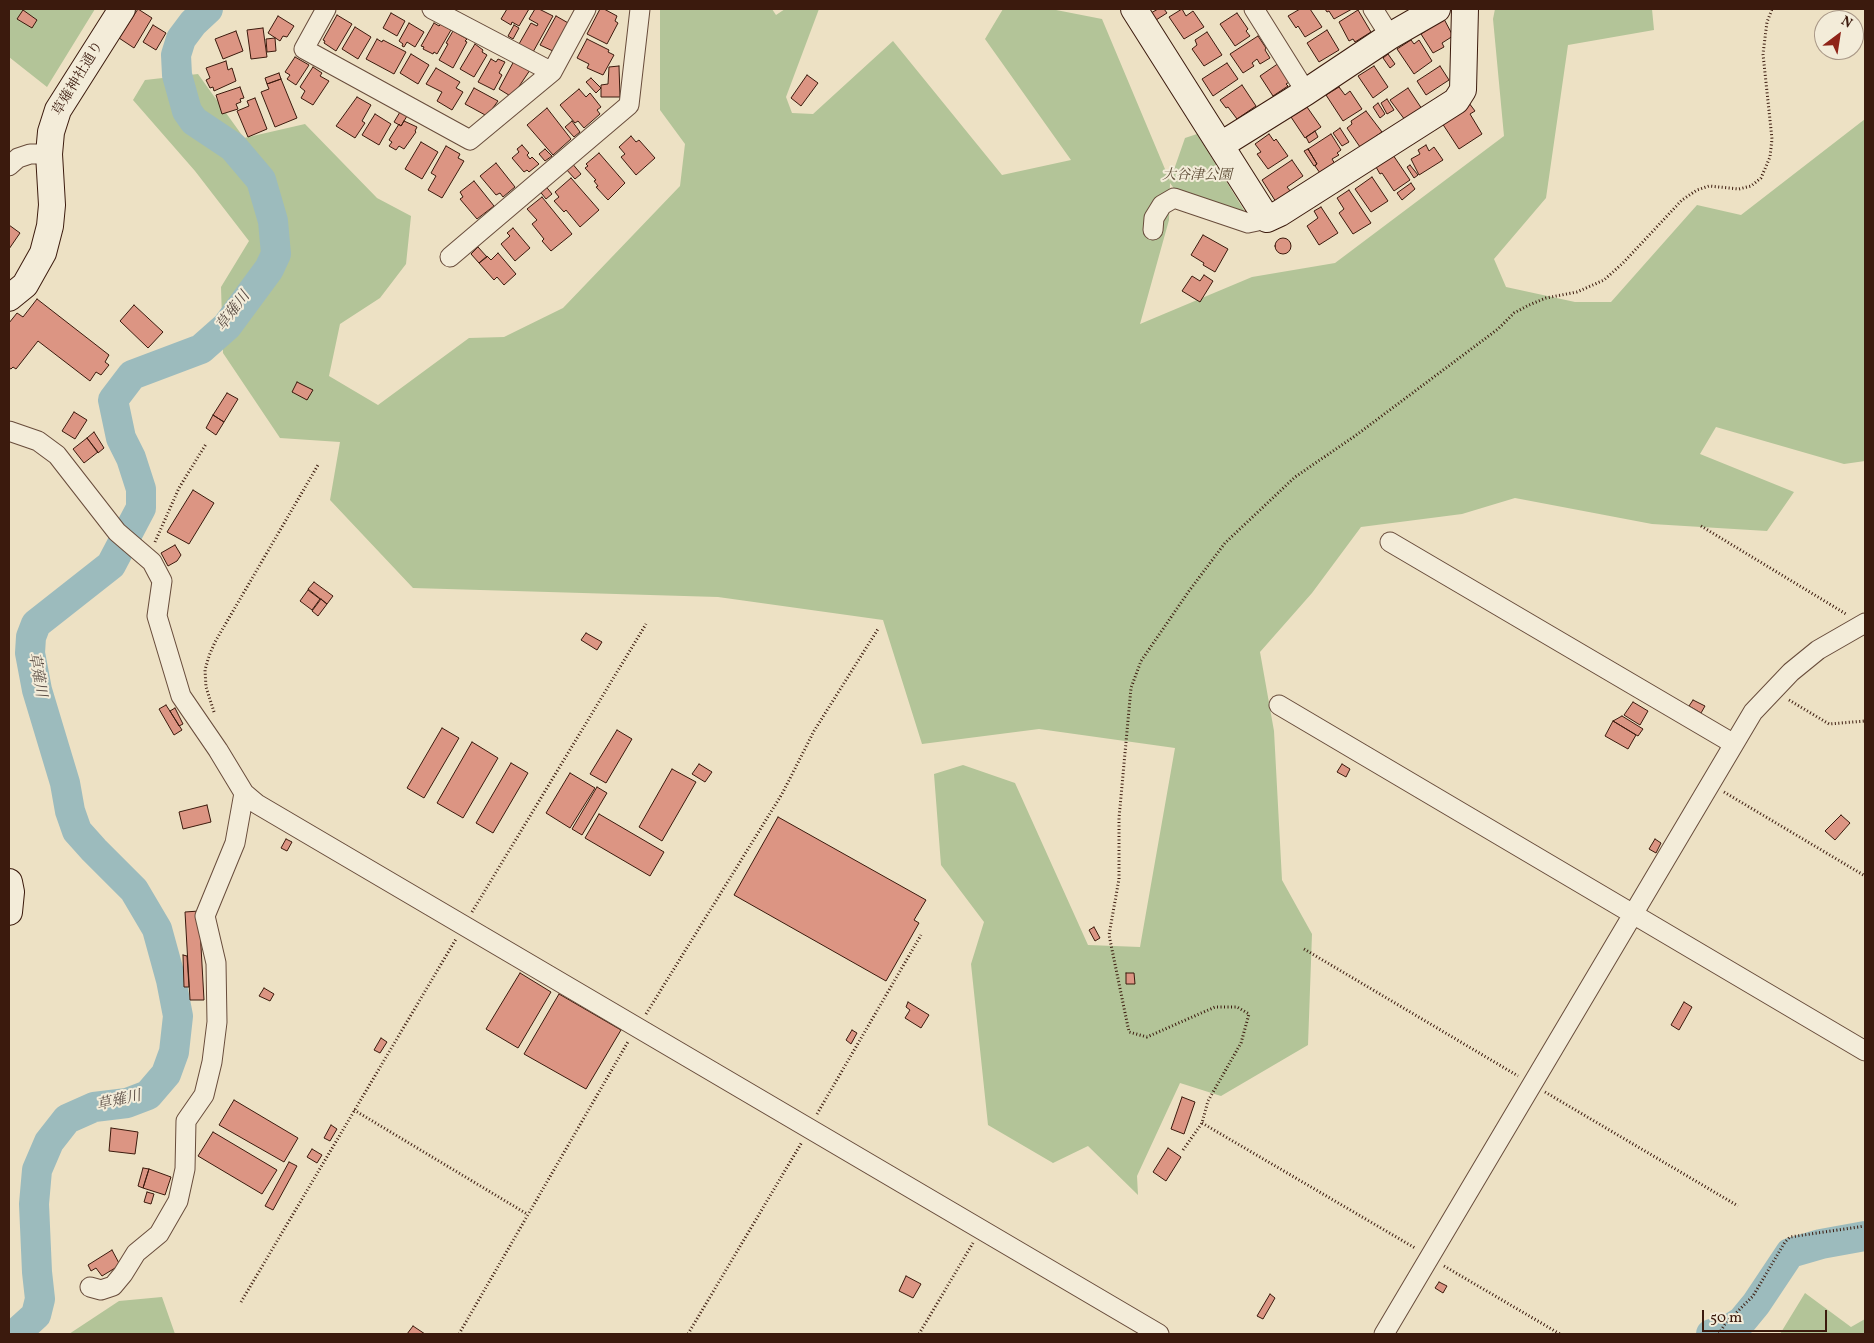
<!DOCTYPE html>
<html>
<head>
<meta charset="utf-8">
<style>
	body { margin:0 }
	#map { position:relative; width:1874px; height:1343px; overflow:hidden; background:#ede1c4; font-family:Vollkorn,serif }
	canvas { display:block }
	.frame { position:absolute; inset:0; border:10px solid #3b1a0d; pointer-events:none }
	.north { position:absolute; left:1814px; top:10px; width:50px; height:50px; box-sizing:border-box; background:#f3ecd9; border:1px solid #a99887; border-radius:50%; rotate:31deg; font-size:14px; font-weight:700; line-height:20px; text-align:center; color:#3b1a0d }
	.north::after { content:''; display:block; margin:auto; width:18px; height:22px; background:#8f2418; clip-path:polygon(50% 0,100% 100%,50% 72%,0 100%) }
	.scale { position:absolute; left:1702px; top:1310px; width:125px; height:22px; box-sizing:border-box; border:2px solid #3b1a0d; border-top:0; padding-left:6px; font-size:15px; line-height:18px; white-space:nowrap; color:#3b1a0d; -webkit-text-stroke:4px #f3ecd9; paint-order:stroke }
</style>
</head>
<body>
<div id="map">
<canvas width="1874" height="1343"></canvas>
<div class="frame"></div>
<div class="north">N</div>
<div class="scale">50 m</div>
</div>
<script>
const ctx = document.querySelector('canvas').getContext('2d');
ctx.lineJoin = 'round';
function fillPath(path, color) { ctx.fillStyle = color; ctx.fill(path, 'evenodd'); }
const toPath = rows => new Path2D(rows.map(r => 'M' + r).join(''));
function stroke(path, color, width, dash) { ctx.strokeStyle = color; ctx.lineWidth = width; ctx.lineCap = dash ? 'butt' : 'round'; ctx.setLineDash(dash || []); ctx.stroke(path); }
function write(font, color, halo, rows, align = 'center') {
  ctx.font = font + ' Vollkorn,"Noto Serif JP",serif'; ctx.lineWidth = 4; ctx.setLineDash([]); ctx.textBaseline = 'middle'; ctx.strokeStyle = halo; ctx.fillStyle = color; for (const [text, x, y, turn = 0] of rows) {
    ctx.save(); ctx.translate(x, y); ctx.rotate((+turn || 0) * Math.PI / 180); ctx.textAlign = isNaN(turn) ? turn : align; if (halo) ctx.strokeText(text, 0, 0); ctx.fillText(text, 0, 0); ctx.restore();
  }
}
const green = toPath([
	[9,9,95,9,47,87,9,57],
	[660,9,772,9,776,15,785,9,819,9,786,97,792,113,813,114,893,41,1002,175,1071,160,985,39,1003,9,1051,9,1102,19,1170,181,1185,138,1197,134,1247,215,1178,194,1170,183,1169,220,1140,324,1252,277,1335,263,1504,136,1493,19,1495,9,1652,9,1654,30,1568,45,1546,198,1494,259,1506,287,1575,302,1611,302,1697,205,1741,215,1865,119,1865,461,1844,464,1716,427,1700,454,1794,492,1767,531,1652,524,1515,498,1462,514,1361,527,1312,593,1260,652,1274,731,1282,880,1312,934,1308,1045,1221,1096,1180,1083,1137,1176,1138,1195,1088,1146,1053,1163,988,1125,971,964,984,922,941,865,934,774,963,765,1015,783,1088,945,1140,947,1175,748,1039,729,922,744,883,620,718,597,413,588,330,500,340,442,280,438,223,353,221,287,249,241,195,171,133,100,145,80,198,74,244,138,305,124,377,198,411,216,406,264,380,298,340,324,329,376,378,405,469,338,504,337,563,308,680,186,685,144,660,110],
	[1805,1293,1851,1327,1865,1319,1865,1334,1780,1334],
	[162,1297,175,1334,69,1334,119,1301]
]);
const river = toPath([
	[15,1334,36,1315,40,1299,37,1272,34,1204,37,1170,49,1142,67,1119,94,1107,127,1103,148,1095,166,1074,174,1052,178,1016,171,980,157,929,134,890,94,850,77,831,70,811,65,783,37,690,30,653,31,637,36,624,111,565,141,508,141,489,131,458,121,438,113,400,132,375,201,349,227,326,269,269,276,254,273,221,261,180,233,147,194,121,187,111,177,75,176,55,181,39,193,23,208,9],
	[1711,1334,1733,1327,1742,1321,1756,1304,1790,1253,1821,1244,1865,1236]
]);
const building = toPath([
	[138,9,152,18,134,48,119,38,138,9],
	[507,9,529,9,519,26,512,22,511,25,501,19,507,9],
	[535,9,539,9,553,16,533,52,519,44,531,23,537,26,538,24,529,19,535,9],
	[600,9,604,9,617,16,615,21,618,23,607,44,587,34,600,9],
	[1158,9,1164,9,1167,13,1156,20,1151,13,1158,9],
	[1182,9,1186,16,1193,11,1204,27,1184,39,1169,17,1182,9],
	[1300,9,1310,9,1322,27,1305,37,1298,26,1296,28,1288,16,1300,9],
	[1325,9,1352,9,1334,19,1329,11,1327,12,1325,9],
	[23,10,37,20,32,28,17,19,23,10],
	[1358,10,1371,32,1355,42,1353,39,1349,41,1339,22,1358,10],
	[391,13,405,21,397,36,383,28,391,13],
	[1237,13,1248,29,1246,31,1250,36,1235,46,1220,24,1237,13],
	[337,15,352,24,336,51,324,43,325,41,323,40,337,15],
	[278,16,294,26,287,37,283,36,280,41,268,33,278,16],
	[556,16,570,24,555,52,540,45,556,16],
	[1444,19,1453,36,1442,43,1444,47,1433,53,1421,34,1444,19],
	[409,23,424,32,415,47,407,42,404,47,402,46,403,44,399,41,409,23],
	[434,23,439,26,441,24,451,30,437,54,434,52,433,54,423,49,424,47,421,46,434,23],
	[153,25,166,33,156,50,143,42,153,25],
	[514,25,519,28,513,39,508,36,514,25],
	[355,27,371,37,358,59,342,49,355,27],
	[263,28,267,57,251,59,247,30,263,28],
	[1327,30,1339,50,1319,62,1307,43,1327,30],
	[236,31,243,51,223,59,215,39,236,31],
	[453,31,467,39,465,41,467,42,453,68,439,60,448,44,446,43,453,31],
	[1207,32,1222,55,1204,66,1192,49,1197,45,1195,40,1207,32],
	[1258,36,1266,48,1265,50,1270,58,1260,64,1257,59,1252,63,1254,66,1243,73,1230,54,1258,36],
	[275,38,276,51,267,52,266,39,275,38],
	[377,39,382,42,383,40,406,52,394,74,366,59,377,39],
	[587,39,609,50,608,52,614,55,603,75,587,68,589,64,577,58,587,39],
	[1411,40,1414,44,1419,40,1432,61,1414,74,1397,49,1411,40],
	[475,44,483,50,482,52,487,55,474,77,460,69,475,44],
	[411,54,429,65,418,84,400,73,411,54],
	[1388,54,1395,64,1390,68,1383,58,1388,54],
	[295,57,309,65,296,85,287,79,290,75,285,72,295,57],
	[491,59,496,62,498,59,505,62,499,73,502,75,494,90,478,82,491,59],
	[226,61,228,70,232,68,236,81,214,91,213,87,210,88,206,80,210,78,206,68,226,61],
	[514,61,530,70,512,97,499,89,514,61],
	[1227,63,1238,79,1213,96,1202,79,1227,63],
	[1279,63,1291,81,1286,84,1288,86,1273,96,1260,76,1279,63],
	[619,66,620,97,601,97,601,85,608,84,609,67,619,66],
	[1374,66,1388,87,1373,98,1358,76,1374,66],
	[1440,66,1449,80,1426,95,1417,81,1440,66],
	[313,67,322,73,320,76,329,81,313,105,301,98,305,91,300,87,313,67],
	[436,68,460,82,456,88,463,92,452,110,437,101,442,92,426,84,436,68],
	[279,73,281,79,267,84,265,78,279,73],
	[807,75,818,83,801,106,791,98,807,75],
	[591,78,601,88,596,93,586,82,591,78],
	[281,79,297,118,275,127,261,92,269,89,267,84,281,79],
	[1242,85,1256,106,1237,119,1228,107,1226,108,1220,100,1242,85],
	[240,87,244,98,240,99,241,102,236,104,238,109,222,114,216,95,240,87],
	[1339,87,1345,95,1350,91,1362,109,1343,121,1326,95,1339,87],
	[474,88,498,101,487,116,465,104,474,88],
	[1408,88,1422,109,1405,120,1390,100,1408,88],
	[579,89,586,97,590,93,601,107,597,110,600,114,584,128,578,121,575,123,560,105,579,89],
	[357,97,371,105,362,121,365,123,355,138,336,126,357,97],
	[255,98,267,129,248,137,237,111,249,106,247,101,255,98],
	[1387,99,1394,110,1387,114,1381,103,1387,99],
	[1378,103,1385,114,1380,118,1373,107,1378,103],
	[1469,103,1475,111,1470,114,1482,134,1459,149,1442,123,1469,103],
	[1307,107,1321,127,1305,138,1291,117,1307,107],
	[547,108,571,139,553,155,527,125,547,108],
	[1366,111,1382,132,1375,137,1376,138,1360,147,1347,128,1352,124,1351,121,1366,111],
	[400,112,407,116,401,126,394,122,400,112],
	[375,114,391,124,379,145,362,135,375,114],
	[404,121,417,127,415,131,416,132,404,149,399,146,396,150,389,146,392,142,389,140,399,124,401,126,404,121],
	[572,121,580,132,574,137,565,127,572,121],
	[1340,128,1349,142,1342,146,1333,133,1340,128],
	[1315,131,1318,137,1309,143,1306,137,1315,131],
	[1269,134,1274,141,1276,139,1288,156,1268,169,1257,154,1261,152,1255,144,1269,134],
	[1331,134,1341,150,1337,153,1339,155,1332,159,1335,164,1320,173,1315,166,1317,164,1308,149,1331,134],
	[631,136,636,142,639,140,655,158,636,175,621,157,625,154,619,147,631,136],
	[421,142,438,152,422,179,405,169,421,142],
	[522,145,529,153,527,155,530,159,532,157,539,164,529,172,527,170,524,172,512,158,519,152,517,149,522,145],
	[1426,145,1429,151,1434,147,1443,160,1419,175,1411,159,1420,154,1418,150,1426,145],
	[446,146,460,154,458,158,464,161,442,198,428,190,436,176,431,173,446,146],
	[545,149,552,156,545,161,539,154,545,149],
	[1308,149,1317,164,1314,166,1304,151,1308,149],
	[599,153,625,183,608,200,596,187,598,186,594,181,596,180,585,168,588,166,586,164,599,153],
	[1393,155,1410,180,1394,191,1382,173,1380,174,1376,167,1393,155],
	[1292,160,1303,176,1287,187,1291,192,1276,202,1262,180,1292,160],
	[571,162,581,174,575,179,565,168,571,162],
	[496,163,515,187,503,197,500,193,496,195,480,176,496,163],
	[1410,165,1418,175,1414,178,1407,167,1410,165],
	[1372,177,1388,201,1371,212,1355,189,1372,177],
	[571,178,599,210,580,227,566,210,564,212,554,201,559,197,555,192,571,178],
	[474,181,494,206,477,219,460,199,463,197,460,192,474,181],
	[1411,183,1415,189,1402,200,1397,193,1411,183],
	[544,184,552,194,546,199,538,189,544,184],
	[1349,190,1371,223,1353,234,1339,213,1344,209,1337,198,1349,190],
	[542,197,572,234,551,251,542,241,544,239,532,224,537,220,527,209,542,197],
	[1321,207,1338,233,1319,245,1307,226,1318,218,1314,211,1321,207],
	[9,225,20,233,9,249,9,225],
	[513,228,530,248,515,261,501,244,510,236,507,233,513,228],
	[1203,235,1228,249,1215,272,1203,265,1204,263,1191,255,1203,235],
	'1275 246a8 8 0 1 1 16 0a8 8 0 1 1-16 0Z',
	[478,247,487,257,479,263,471,254,478,247],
	[498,253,516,274,504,285,497,277,494,280,479,263,487,256,491,260,498,253],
	[1204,275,1213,281,1200,302,1182,291,1192,276,1200,281,1204,275],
	[37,299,109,355,105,362,109,365,101,375,96,372,90,381,38,341,16,369,13,367,11,369,9,368,9,323,17,313,23,317,37,299],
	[134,305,163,332,148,348,120,321,134,305],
	[297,382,313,390,307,400,292,392,297,382],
	[227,393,238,399,224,422,213,415,227,393],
	[74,412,87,420,75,439,62,431,74,412],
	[213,415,224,422,216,435,206,428,213,415],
	[94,432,104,448,98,453,87,438,94,432],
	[87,438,98,452,84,463,73,449,87,438],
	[193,490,214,503,189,544,167,532,193,490],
	[175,545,181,555,177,561,168,566,161,553,175,545],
	[314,582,333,596,327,604,308,589,314,582],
	[308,590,320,599,312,610,300,601,308,590],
	[321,599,327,604,318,616,312,611,321,599],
	[586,633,602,642,597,650,581,640,586,633],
	[1693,700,1705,706,1701,713,1689,706,1693,700],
	[1633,702,1648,711,1640,725,1624,715,1633,702],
	[166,705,182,730,174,735,159,709,166,705],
	[175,708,183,724,179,726,170,711,175,708],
	[1622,716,1643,729,1638,736,1613,721,1622,716],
	[1613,721,1636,735,1628,749,1605,736,1613,721],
	[442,728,459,738,424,798,407,788,442,728],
	[617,730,632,739,606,783,590,774,617,730],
	[472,742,498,758,463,818,437,803,472,742],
	[511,763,528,773,493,833,476,823,511,763],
	[699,764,712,772,705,782,692,774,699,764],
	[1342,764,1350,769,1346,777,1337,772,1342,764],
	[672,769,696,782,662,841,639,827,672,769],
	[570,773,595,788,570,828,546,813,570,773],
	[597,787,607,793,582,835,572,829,597,787],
	[207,805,211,822,183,829,179,812,207,805],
	[599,814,664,852,650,876,585,838,599,814],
	[1841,815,1850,823,1835,840,1825,831,1841,815],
	[778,817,926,900,914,920,919,923,886,981,734,895,778,817],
	[286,839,292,842,287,851,281,848,286,839],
	[1655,839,1661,843,1656,853,1649,849,1655,839],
	[199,911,204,1000,190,1000,185,912,199,911],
	[1094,927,1100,938,1095,941,1089,930,1094,927],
	[183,955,187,956,189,987,184,987,183,955],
	[520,973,551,992,518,1048,486,1029,520,973],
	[1126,973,1134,973,1135,984,1126,984,1126,973],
	[264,988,274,994,270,1001,259,996,264,988],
	[559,994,621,1030,586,1089,524,1054,559,994],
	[908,1002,929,1015,921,1028,905,1018,910,1010,906,1007,908,1002],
	[1684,1002,1692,1007,1679,1030,1671,1025,1684,1002],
	[852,1030,857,1033,851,1044,846,1040,852,1030],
	[381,1038,387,1042,380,1053,374,1050,381,1038],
	[1182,1097,1195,1102,1184,1134,1171,1129,1182,1097],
	[234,1100,298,1138,284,1162,219,1125,234,1100],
	[331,1125,337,1129,330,1141,324,1138,331,1125],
	[111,1128,138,1132,135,1154,109,1151,111,1128],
	[213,1132,277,1170,262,1194,198,1156,213,1132],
	[1168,1148,1181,1157,1166,1181,1153,1172,1168,1148],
	[312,1149,322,1155,317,1163,307,1157,312,1149],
	[289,1162,297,1166,273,1210,265,1206,289,1162],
	[143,1168,149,1169,143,1188,138,1186,143,1168],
	[149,1169,171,1177,165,1195,143,1188,149,1169],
	[147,1192,154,1194,151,1204,144,1202,147,1192],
	[112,1250,120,1265,102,1276,96,1268,91,1271,88,1265,112,1250],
	[906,1276,921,1284,913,1298,899,1291,906,1276],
	[1439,1282,1447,1286,1443,1293,1435,1288,1439,1282],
	[1270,1294,1275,1298,1263,1319,1257,1316,1270,1294],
	[413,1326,425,1334,407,1334,413,1326]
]);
const path = toPath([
	[1701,526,1846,614],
	[155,542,179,488,206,444],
	[1789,700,1829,724,1865,721],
	[214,712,206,687,205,670,209,656,215,642,318,465],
	[1724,792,1865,876],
	[472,912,646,624],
	[1304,949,1518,1076],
	[646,1014,782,794,814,731,878,629],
	[1545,1092,1738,1206],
	[354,1110,527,1214],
	[817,1114,921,935],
	[1202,1123,1415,1248],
	[1183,1150,1202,1123,1208,1101,1241,1043,1249,1014,1237,1007,1215,1007,1147,1037,1129,1032,1109,935,1119,879,1119,818,1131,688,1141,661,1189,591,1225,543,1295,477,1355,436,1498,329,1514,313,1529,305,1546,298,1577,292,1604,280,1623,263,1682,200,1697,190,1709,186,1739,189,1751,186,1761,178,1770,157,1772,139,1763,54,1767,22,1772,9],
	[1444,1266,1560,1334],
	[241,1302,456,939],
	[459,1334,629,1040],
	[688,1334,802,1142],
	[919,1334,973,1243],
	[1719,1334,1725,1324,1753,1296,1785,1242,1790,1237,1865,1226]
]);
const street = toPath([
	[326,9,304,49,470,140,552,72,586,9],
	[432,9,552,72],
	[1254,9,1306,92],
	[1373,9,1390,36],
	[9,166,18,158,30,154,49,154],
	[1153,230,1154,218,1162,205,1174,198,1248,223,1267,219],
	[450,257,629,105,640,9],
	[9,431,38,441,57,455,117,532,152,562,162,581,157,616,181,696,218,750,244,793,257,804,1159,1334],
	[1390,542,1734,744],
	[1279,705,1865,1051],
	[90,1287,101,1290,113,1286,123,1274,136,1253,159,1234,178,1201,185,1169,186,1121,204,1095,212,1062,217,1022,216,963,205,916,235,843,244,793],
	[1384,1334,1753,712,1791,672,1818,650,1865,623]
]);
const secondary = toPath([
	[1134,9,1267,219,1280,213,1456,101,1463,90,1465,9],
	[1221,145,1306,92,1390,36,1437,9],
	[9,298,25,285,43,253,50,226,52,205,49,154,51,132,58,110,122,9],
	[9,882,11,892,9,912]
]);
const streetNames = [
	["草薙神社通り",79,79,-59]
];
const parkNames = [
	["大谷津公園",1197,176]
];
const waterNames = [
	["草薙川",234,312,-53],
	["草薙川",36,675,80],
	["草薙川",119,1102,-13]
];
fillPath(green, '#b3c498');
stroke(river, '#9cbbbd', 30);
fillPath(building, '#dc9583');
stroke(building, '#3b1a0d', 1);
stroke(street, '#684c3b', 21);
stroke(secondary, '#3b1a0d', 28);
stroke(path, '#3b1a0d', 3, [1, 2.5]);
stroke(street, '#f3ecd9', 19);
stroke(secondary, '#f3ecd9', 26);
write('14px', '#3b1a0d', '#f3ecd9', streetNames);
write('italic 14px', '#5f4d37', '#f3ecd9', parkNames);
write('italic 15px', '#584a42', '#f3ecd9', waterNames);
</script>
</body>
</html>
